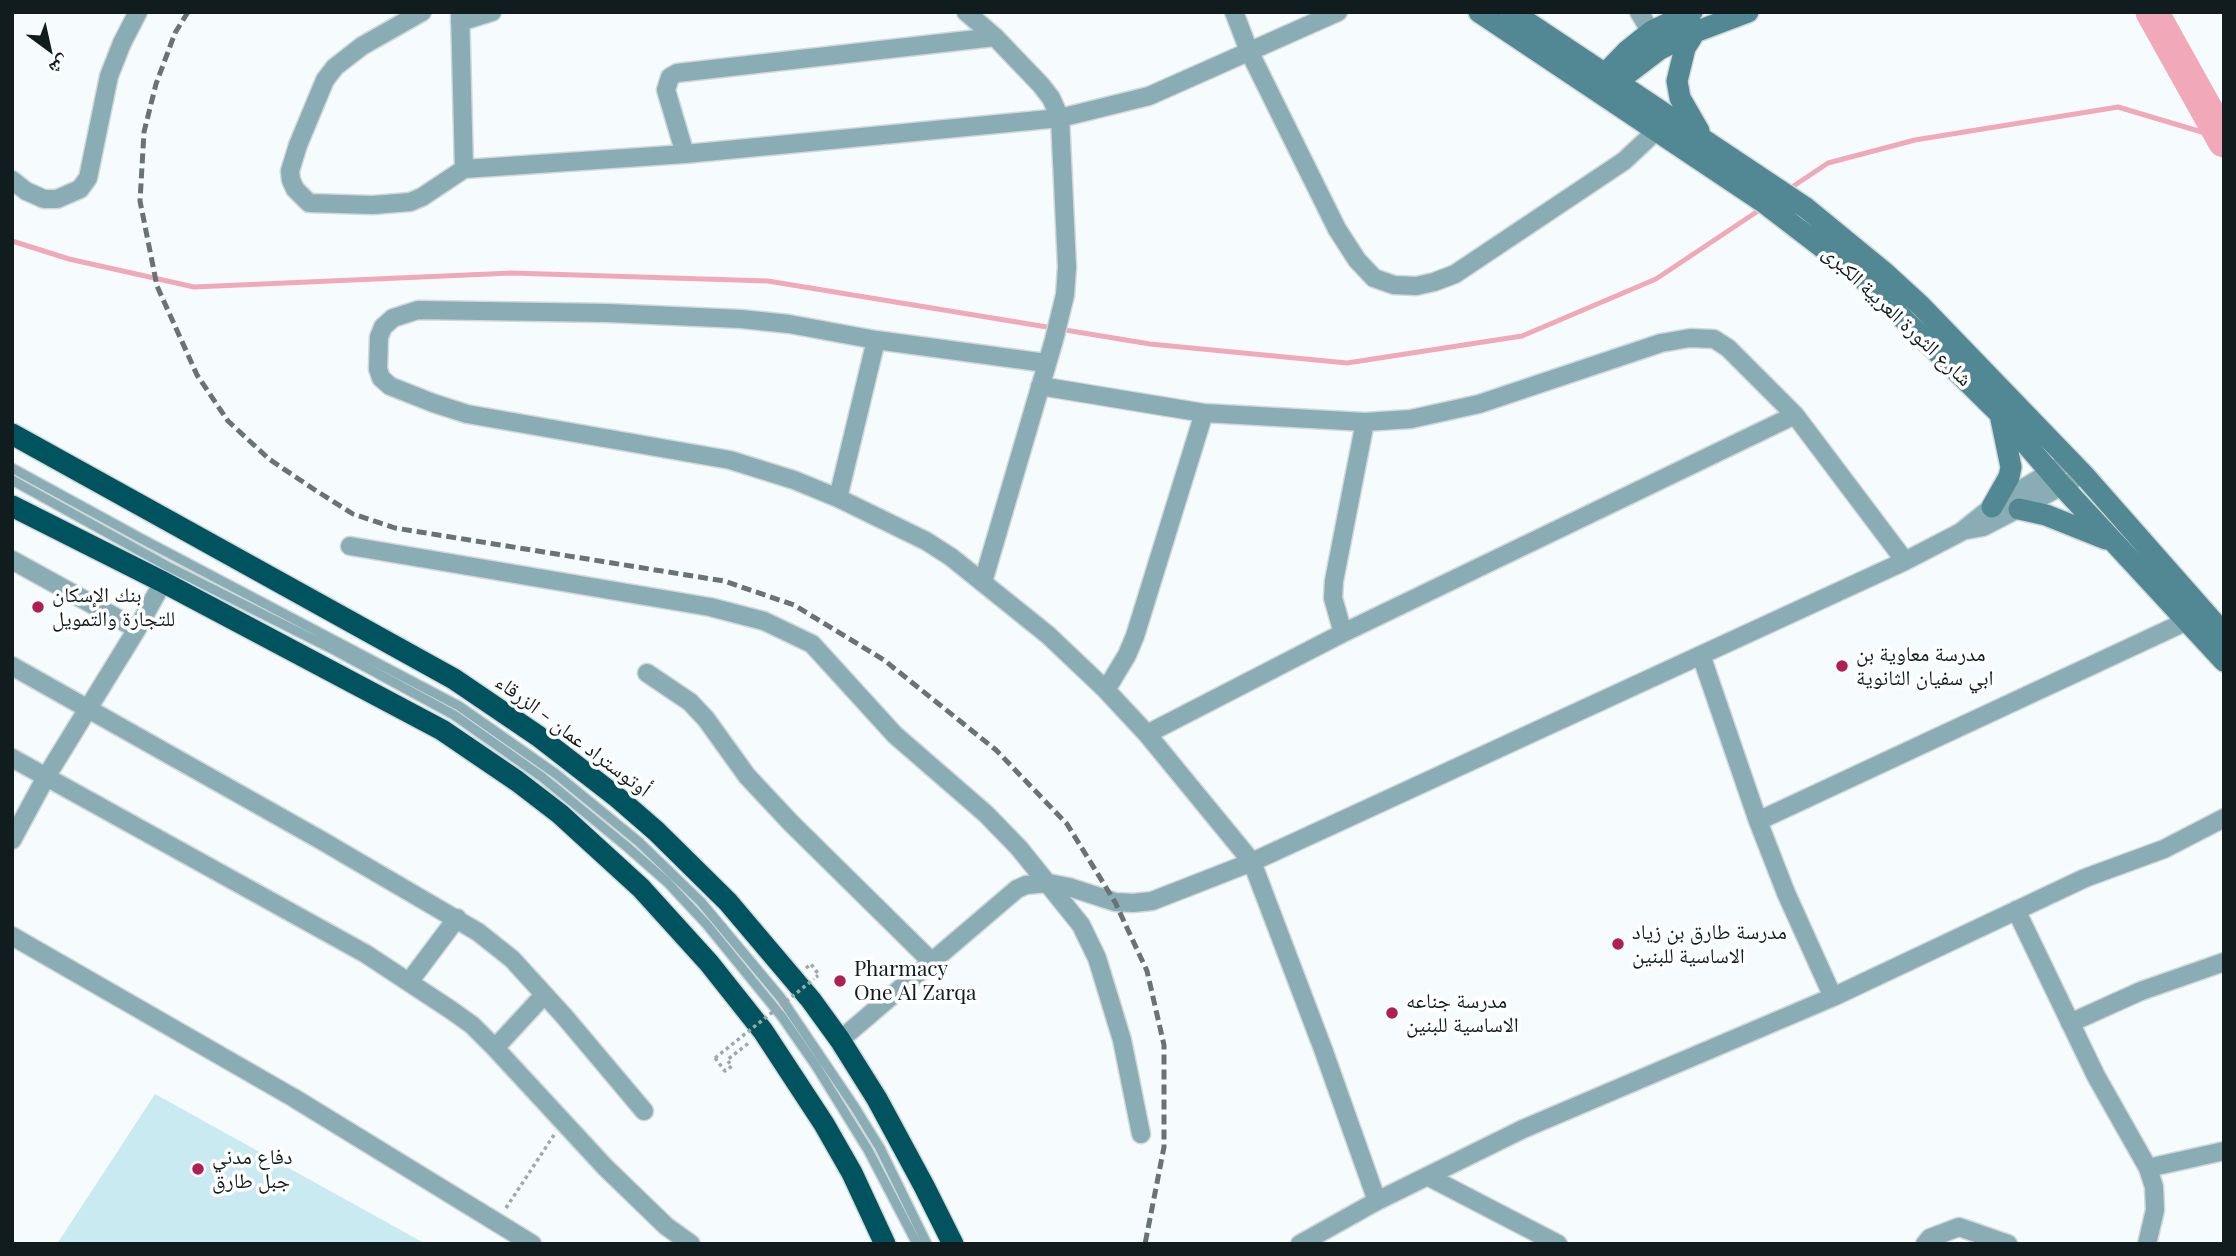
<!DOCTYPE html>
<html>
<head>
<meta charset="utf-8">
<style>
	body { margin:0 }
	#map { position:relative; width:2236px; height:1256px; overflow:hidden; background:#f6fcfd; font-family:"Playfair Display","Noto Naskh Arabic",serif }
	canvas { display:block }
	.frame { position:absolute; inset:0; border:14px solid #101c1e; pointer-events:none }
	.north { position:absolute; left:14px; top:14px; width:70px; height:70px; -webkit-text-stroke:5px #fff; paint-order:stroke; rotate:147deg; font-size:19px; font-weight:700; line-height:28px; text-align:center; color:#101c1e }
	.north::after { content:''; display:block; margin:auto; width:24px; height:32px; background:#101c1e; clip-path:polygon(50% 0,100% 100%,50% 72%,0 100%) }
</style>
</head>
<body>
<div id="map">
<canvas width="2236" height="1256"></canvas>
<div class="frame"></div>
<div class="north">ش</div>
</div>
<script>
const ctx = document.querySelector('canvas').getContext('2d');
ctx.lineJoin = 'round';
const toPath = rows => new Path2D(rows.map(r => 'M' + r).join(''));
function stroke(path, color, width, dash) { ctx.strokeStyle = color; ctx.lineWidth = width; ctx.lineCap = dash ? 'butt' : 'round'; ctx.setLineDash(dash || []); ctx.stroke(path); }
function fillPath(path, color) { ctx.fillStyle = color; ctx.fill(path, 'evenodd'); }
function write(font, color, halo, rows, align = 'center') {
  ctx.font = font + ' "Playfair Display","Noto Naskh Arabic",serif'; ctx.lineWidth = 7; ctx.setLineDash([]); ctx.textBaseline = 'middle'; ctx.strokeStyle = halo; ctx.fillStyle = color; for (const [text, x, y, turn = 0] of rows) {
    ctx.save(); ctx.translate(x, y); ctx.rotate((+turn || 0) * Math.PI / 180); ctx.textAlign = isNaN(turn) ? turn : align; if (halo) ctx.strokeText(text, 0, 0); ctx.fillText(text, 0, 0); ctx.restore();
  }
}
const stream = toPath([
	[1789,189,1828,163,1915,140,2118,107,2222,138],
	[12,241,69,259,194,287,512,273,768,281,1150,344,1347,363,1522,336,1656,279,1761,209]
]);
const river = toPath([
	[2152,12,2224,141]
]);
const building = toPath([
	[155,1094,426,1244,57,1244]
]);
const path = toPath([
	[806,968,811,964,819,975,816,977],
	[715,1058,725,1071,732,1066,727,1060,750,1042],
	[506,1208,554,1135]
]);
const lane = toPath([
	[12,468,142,539,459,706,556,774,639,842,701,902,781,998,854,1106,880,1148,927,1244],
	[12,480,167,566,336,651,454,715,542,777,626,846,667,882,707,925,782,1017,816,1066,868,1150,917,1244]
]);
const street = toPath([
	[422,12,362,46,335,67,325,80,298,145,290,171,291,180,295,189,309,203,373,205,410,202,422,197,464,169],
	[460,12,464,169,685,154,1060,118,1149,96,1338,12],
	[966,12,995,37,1041,85,1051,98,1060,118,1067,267,1065,295,1054,340,983,582],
	[1234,12,1249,51,1337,229,1357,260,1374,278,1394,285,1416,286,1434,282,1455,274,1624,161,1656,131],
	[1639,12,1657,42],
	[460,22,492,12],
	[685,154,666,90,670,77,677,73,995,37],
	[12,180,26,191,44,199,57,199,80,189,88,178,109,76,122,43,138,12],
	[1046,363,876,340,789,324,741,319,608,313,418,310,393,318,383,327,379,337,378,369,381,378,390,386,433,403,467,414,730,460,794,480,838,498,926,541,951,557,1048,635,1106,690,1147,734,1252,862,1323,1049,1377,1201],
	[1040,386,1204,413,1365,422,1411,419,1479,404,1661,343,1690,338,1714,339,1728,348,1795,415,1905,561],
	[838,498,876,340],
	[1967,530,1983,527,2072,481],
	[350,546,710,607,764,621,812,644,895,735,986,814,1019,848,1081,925,1097,958,1122,1040,1141,1134],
	[12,560,137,629],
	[1343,633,1333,598,1334,581,1365,422],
	[1701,655,1758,821,1786,893,1833,997],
	[12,666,319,839,478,932,512,959,564,1016,644,1111],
	[647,673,690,702,706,719,747,776,791,823,932,962],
	[1106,690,1127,655,1135,636,1204,413],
	[1147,734,1343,633,1795,415],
	[12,758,366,954,451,1010,472,1025,495,1048,605,1167,666,1226,691,1244],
	[1758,821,2187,621],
	[12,840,46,777,137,629,163,582],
	[2016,910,2096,1076,2148,1168,2154,1187,2155,1210,2147,1244],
	[12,936,294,1098,532,1244],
	[409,982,457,918],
	[2070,1023,2141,991,2224,962],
	[840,1040,1017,889,1026,885,1048,883,1069,887,1115,902,1133,903,1152,901,1252,862,1905,561,1961,532,1992,507,2062,465],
	[495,1048,544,995],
	[2148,1168,2224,1151],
	[1427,1176,1558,1244],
	[1300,1244,1377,1201,1523,1129,1833,997,2085,878,2164,849,2224,818],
	[1925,1244,1930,1238,1959,1227,2008,1244]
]);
const secondary = toPath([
	[1479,12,1763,202,1862,278,2000,414,2063,487,2224,661],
	[1512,12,1806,208,1884,272,1921,306,2083,474,2224,634],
	[1695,32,1685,48,1677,81,1680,98,1699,131],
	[1596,83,1627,51,1652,31,1692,12],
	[1612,93,1618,81,1660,49,1695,32,1748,12],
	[1992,507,2009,477,2011,467,2001,419],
	[2019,509,2046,515,2106,539]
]);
const highway = toPath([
	[12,434,454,679,538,736,618,798,656,831,728,902,811,1000,840,1040,877,1099,924,1186,953,1244],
	[12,506,163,582,442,730,517,781,560,814,641,888,709,963,763,1031,824,1124,852,1173,885,1244]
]);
const rail = toPath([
	[188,12,175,33,156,84,144,132,140,201,157,286,197,375,228,421,269,459,312,488,353,514,395,528,724,581,794,605,884,660,996,750,1067,824,1115,902,1147,971,1164,1045,1164,1147,1145,1244]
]);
const pathBridge = toPath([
	[715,1058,814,979]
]);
const markers = [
	[38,607,7,"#ae1f56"],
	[1842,666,7,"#ae1f56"],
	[1618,944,7,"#ae1f56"],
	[840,981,7,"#ae1f56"],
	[1392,1013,7,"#ae1f56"],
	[198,1169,7,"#ae1f56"]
];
const streetNames = [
	["شارع الثورة العربية الكبرى",1897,316,43],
	["أوتوستراد عمان - الزرقاء",573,736,37]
];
const poiNames = [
	["بنك الإسكان",52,595],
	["للتجارة والتمويل",52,619],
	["مدرسة معاوية بن",1856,654],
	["ابي سفيان الثانوية",1856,678],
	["مدرسة طارق بن زياد",1632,932],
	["الاساسية للبنين",1632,956],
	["Pharmacy",854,969],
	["One Al Zarqa",854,993],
	["مدرسة جناعه",1406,1001],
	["الاساسية للبنين",1406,1025],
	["دفاع مدني",212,1157],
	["جبل طارق",212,1181]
];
stroke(stream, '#f1a9b9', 5);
stroke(river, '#f1a9b9', 33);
fillPath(building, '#caeaf1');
stroke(lane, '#d1d8d9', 12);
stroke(street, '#d1d8d9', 21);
stroke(secondary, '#d1d8d9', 24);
stroke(highway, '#d1d8d9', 24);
stroke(path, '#9fa8a9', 3.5, [3.5, 3.5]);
stroke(lane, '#8aadb5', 9);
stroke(street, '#8aadb5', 18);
stroke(secondary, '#528893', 21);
stroke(highway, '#025360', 21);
stroke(rail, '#697274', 5, [10, 5]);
stroke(pathBridge, '#9fa8a9', 3.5, [3.5, 3.5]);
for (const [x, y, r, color] of markers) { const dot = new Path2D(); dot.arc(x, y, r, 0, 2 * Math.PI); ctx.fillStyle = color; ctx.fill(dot); stroke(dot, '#fff', 2.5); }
write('21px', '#101c1e', '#fff', streetNames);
write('21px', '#101c1e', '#fff', poiNames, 'left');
</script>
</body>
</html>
